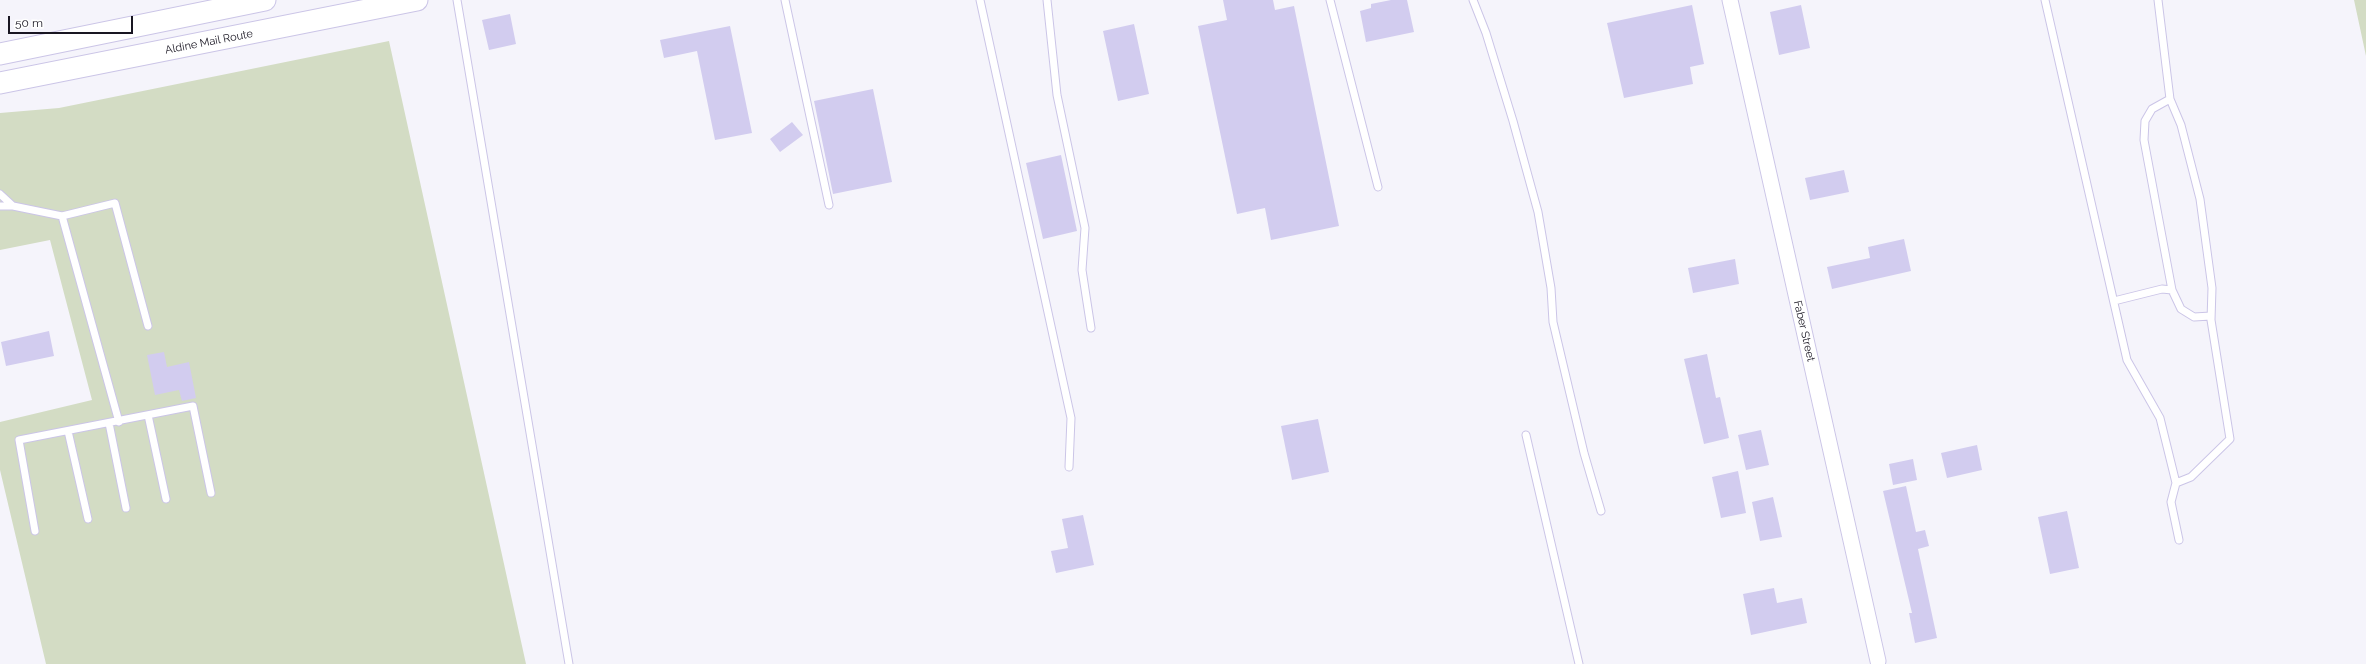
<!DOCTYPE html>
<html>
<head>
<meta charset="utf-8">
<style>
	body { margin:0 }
	#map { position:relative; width:2366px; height:664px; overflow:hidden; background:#f5f4fb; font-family:Raleway,sans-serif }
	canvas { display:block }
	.scale { position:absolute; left:8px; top:16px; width:125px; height:18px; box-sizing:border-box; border:2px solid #191622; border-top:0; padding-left:5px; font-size:12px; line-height:14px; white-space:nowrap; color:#191622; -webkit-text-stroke:3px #fff; paint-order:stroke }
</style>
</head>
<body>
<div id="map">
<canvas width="2366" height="664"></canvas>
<div class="scale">50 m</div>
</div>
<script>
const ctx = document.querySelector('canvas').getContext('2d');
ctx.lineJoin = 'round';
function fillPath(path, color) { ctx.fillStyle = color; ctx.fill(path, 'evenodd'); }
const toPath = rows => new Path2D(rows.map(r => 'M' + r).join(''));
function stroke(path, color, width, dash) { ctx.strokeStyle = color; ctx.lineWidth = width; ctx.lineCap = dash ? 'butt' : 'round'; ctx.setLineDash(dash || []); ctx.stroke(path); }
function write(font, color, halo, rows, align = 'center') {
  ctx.font = font + ' Raleway,sans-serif'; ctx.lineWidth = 4; ctx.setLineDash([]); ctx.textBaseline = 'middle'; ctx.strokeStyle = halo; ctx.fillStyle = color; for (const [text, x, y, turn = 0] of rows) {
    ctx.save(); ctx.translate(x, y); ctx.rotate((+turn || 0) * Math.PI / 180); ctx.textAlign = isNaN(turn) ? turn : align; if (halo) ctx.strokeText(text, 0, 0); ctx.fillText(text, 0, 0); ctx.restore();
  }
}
const green = toPath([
	[2354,0,2366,0,2366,56],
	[389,41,526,664,46,664,0,470,0,422,92,400,50,240,0,250,0,113,59,108]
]);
const building = toPath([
	[1223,0,1273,0,1275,10,1294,6,1339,226,1271,240,1265,208,1237,214,1198,26,1227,20],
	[1391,0,1407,0,1414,32,1366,42,1360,11,1371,8,1371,4],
	[1692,5,1704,64,1690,67,1693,84,1624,98,1607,23],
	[1801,5,1810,48,1779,55,1770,12],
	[510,14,516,44,489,50,482,20],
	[1134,24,1149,94,1118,101,1103,31],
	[730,26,752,133,715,140,697,51,664,58,660,40],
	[873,89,892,182,833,194,814,101],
	[792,122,803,135,780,152,770,139],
	[1061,155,1077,231,1043,239,1026,163],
	[1844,170,1849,192,1810,200,1805,178],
	[1904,239,1911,271,1832,289,1827,267,1870,258,1868,247],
	[1735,259,1739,284,1693,293,1688,268],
	[49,331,54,356,6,366,1,342],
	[164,352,167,367,189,362,196,398,182,401,179,390,155,395,147,355],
	[1707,354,1716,398,1720,397,1729,438,1704,444,1684,359],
	[1318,419,1329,472,1292,480,1281,426],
	[1761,430,1769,465,1746,470,1738,435],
	[1977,445,1982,470,1947,478,1941,453],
	[1913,459,1917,480,1893,485,1889,464],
	[1738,471,1746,513,1721,518,1712,477],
	[1906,486,1916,532,1925,530,1929,546,1918,549,1937,638,1915,643,1909,613,1912,613,1883,491],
	[1773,497,1782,537,1760,541,1752,502],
	[2067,511,2079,568,2050,574,2038,517],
	[1083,515,1094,565,1056,573,1051,551,1068,548,1062,519],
	[1774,588,1777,603,1802,598,1807,623,1751,635,1743,594]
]);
const service = toPath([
	[457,0,569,664],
	[785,0,829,205],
	[980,0,1071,418,1069,467],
	[1047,0,1057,95,1085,228,1082,270,1091,328],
	[1330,0,1378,187],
	[1473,0,1486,33,1513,121,1538,212,1551,288,1553,322,1584,453,1601,511],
	[2045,0,2127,360,2160,418,2176,483,2171,502,2179,540],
	[2158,0,2170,99,2181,125,2200,199,2212,288,2211,320,2230,439,2191,477,2176,483],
	[2170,99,2152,109,2145,121,2144,140,2172,290],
	[0,194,13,206],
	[0,206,13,206,62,216,115,203,148,326],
	[62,216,119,422],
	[2114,301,2162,289,2172,290,2181,309,2194,317,2211,316],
	[148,415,166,499],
	[109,423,126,508],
	[68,431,88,519],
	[1526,435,1579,664],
	[35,531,19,440,193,406,211,493]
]);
const minor = toPath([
	[1730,0,1878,661]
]);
const secondary = toPath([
	[0,54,265,0],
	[0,83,417,0]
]);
const streetNames = [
	["Aldine Mail Route",209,42,-11],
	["Faber Street",1804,331,77]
];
fillPath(green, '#d3dcc4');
fillPath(building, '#d2ccef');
stroke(service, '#cbc5e7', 9);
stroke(minor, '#cbc5e7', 17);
stroke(secondary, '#cbc5e7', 23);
stroke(service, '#fff', 7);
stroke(minor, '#fff', 15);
stroke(secondary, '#fff', 21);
write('11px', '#191622', '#fff', streetNames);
</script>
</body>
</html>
